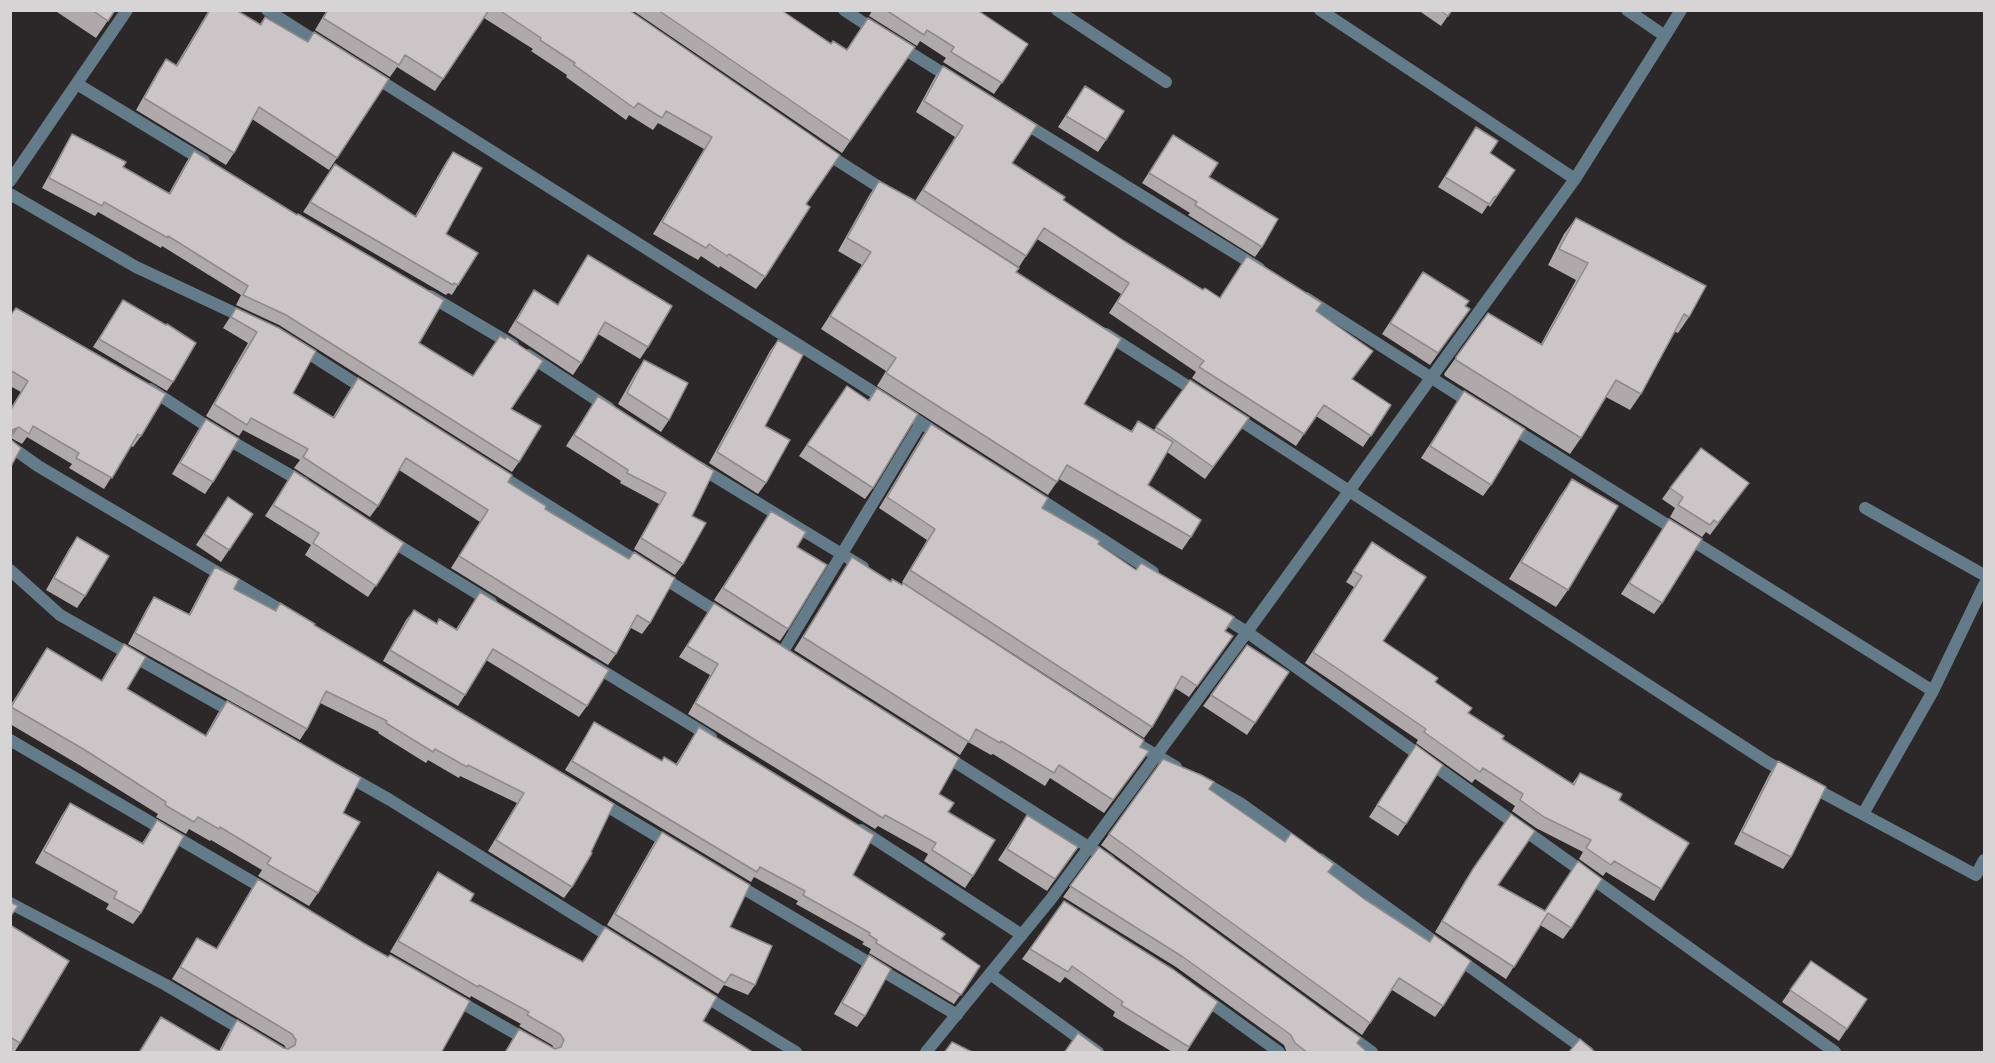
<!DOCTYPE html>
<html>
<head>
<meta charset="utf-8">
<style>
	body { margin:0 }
	#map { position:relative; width:1995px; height:1063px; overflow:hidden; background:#2c2729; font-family:Karla,sans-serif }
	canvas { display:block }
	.frame { position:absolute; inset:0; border:12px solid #d7d4d5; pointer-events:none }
</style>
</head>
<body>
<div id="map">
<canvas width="1995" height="1063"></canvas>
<div class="frame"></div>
</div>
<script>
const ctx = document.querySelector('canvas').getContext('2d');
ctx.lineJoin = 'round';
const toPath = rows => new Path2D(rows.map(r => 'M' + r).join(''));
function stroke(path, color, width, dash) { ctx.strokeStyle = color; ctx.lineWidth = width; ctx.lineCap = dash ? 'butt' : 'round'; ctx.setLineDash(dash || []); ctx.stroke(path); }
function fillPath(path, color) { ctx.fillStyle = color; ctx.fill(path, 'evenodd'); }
const minor = toPath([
	[267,10,322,45],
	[844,10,876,31],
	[1057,10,1166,82],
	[1320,10,1575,179],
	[1665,36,1681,10],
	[898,45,952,79],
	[373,76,886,400],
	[77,84,204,161],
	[1021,121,1259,268],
	[824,152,890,194],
	[10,181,127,10],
	[10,194,136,267,245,318],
	[430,296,513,345],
	[1306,298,1474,405],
	[1106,334,1200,394],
	[300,348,366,390],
	[528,355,609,408],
	[150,389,222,436,304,483],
	[903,411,941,436],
	[1232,415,1767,762,1787,773],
	[1509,426,1933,691],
	[10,446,38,466,289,615],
	[699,467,863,567],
	[495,472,643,565],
	[1032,494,1153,572],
	[1865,508,1984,575],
	[388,539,491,602],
	[10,570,60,615,236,714],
	[660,576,724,616],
	[1218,614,1247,632,1835,1052],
	[782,653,921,423],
	[593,665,711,737],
	[1127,738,1176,767],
	[10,740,268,891],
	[944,755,1109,860],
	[346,775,390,800,615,940],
	[1197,779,1240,803,1300,846],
	[1810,786,1976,875,1984,860],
	[600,802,672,845],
	[1863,814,1933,691,1984,585],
	[861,830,1022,935],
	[1320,859,1588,1052],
	[736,884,957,1015],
	[10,903,166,985,246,1032],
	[990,974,1098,1052],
	[701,994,796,1052],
	[1203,997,1279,1052],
	[455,999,548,1052],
	[1346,1033,1372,1052],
	[926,1052,1051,899,1247,632,1575,179,1665,36,1627,10]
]);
const wall = toPath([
	[54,10,115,10,96,38],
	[209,10,236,10,260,24,265,17,307,42,314,32,337,158,329,170,252,119,234,153,226,165,136,110,158,71,166,59,176,65],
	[327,10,629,10,806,204,765,277,756,289,720,266,719,268,701,256,698,260,653,234,704,149,658,123,653,130,629,115,626,120,566,77,567,75,531,51,533,49,484,18,435,91,397,67,390,77,315,30],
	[632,10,781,10,831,43,847,49,868,18,915,47,842,153],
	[871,10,977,10,1028,44,994,94,943,62,946,58,920,41,917,46,869,16,872,11],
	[1418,10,1452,10,1441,26],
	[943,66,1012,163,1063,200,1124,241,1203,290,1220,298,1247,256,1316,311,1352,380,1391,405,1363,447,1316,416,1296,446,1192,378,1196,372,1109,313,1121,294,1037,239,1019,267,915,201,955,137,916,112,935,77],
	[1085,86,1106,140,1098,152,1058,127],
	[1476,127,1490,153,1515,170,1490,207,1488,205,1482,214,1438,187],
	[72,134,123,167,169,193,187,161,194,151,419,343,511,409,519,462,512,472,279,325,236,305,241,295,162,246,161,248,98,212,95,216,42,188,66,144],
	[1173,135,1209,177,1262,247,1255,257,1188,215,1190,213,1142,183],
	[453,152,446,234,458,285,452,295,448,293,446,295,303,212,335,164,415,216,446,162],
	[879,181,1016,272,1084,404,1131,431,1138,421,1154,430,1190,380,1249,418,1205,479,1167,452,1148,485,1191,537,1182,550,1059,479,1048,495,877,386,886,371,821,329,862,265,838,251,870,194],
	[1576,218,1689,317,1678,333,1675,332,1641,394,1630,410,1606,397,1581,438,1570,454,1445,376,1444,374,1488,313,1541,344,1576,280,1548,265,1564,234],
	[588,255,648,347,640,359,598,334,581,363,573,375,508,332,526,302,534,290,558,305,580,267],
	[1423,272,1465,306,1470,309,1430,365,1382,334],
	[123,300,173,382,167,391,93,347],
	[236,308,279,328,293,393,333,417,350,389,358,378,545,509,629,559,634,552,650,623,642,634,631,628,616,654,608,665,451,568,480,522,399,470,378,506,370,517,294,468,300,460,243,430,239,436,206,416,248,343,223,328],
	[10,316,141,436,133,447,131,446,104,489,69,468,72,464,27,437,22,444,11,438,10,438,10,409,21,392,10,386],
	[778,340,765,426,766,483,758,494,709,463,770,351],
	[644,360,669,420,661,432,618,404,636,372],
	[847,386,868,400,877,388,873,488,865,499,799,456],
	[1464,391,1491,485,1483,496,1421,458],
	[598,396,692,516,683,564,675,575,634,549,659,504,620,483,621,481,566,446],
	[206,419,213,482,205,494,172,474,198,430],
	[931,424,1042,508,1098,544,1233,636,1189,697,1175,688,1152,727,1144,738,902,582,927,540,879,508,923,435],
	[294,471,404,543,368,597,305,555,311,545,265,516],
	[1572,479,1568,590,1556,607,1509,579,1560,496],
	[1749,483,1710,535,1706,532,1702,537,1670,517,1675,508,1662,499,1670,488],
	[220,509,229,550,221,562,196,545],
	[771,511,797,547,788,629,780,641,714,600],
	[1669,519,1662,603,1654,614,1621,594],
	[77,537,85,596,77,608,46,590,69,549],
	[1372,542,1383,641,1435,682,1468,713,1502,739,1572,784,1580,773,1619,800,1661,889,1654,901,1606,872,1603,876,1579,859,1583,852,1536,828,1512,811,1515,806,1475,779,1472,783,1416,743,1418,740,1305,663,1354,587,1346,582],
	[852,557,1140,747,1149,751,1104,813,1050,778,1045,786,993,754,991,755,968,742,960,755,794,650],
	[215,567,234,589,275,610,280,603,314,625,614,804,572,887,564,898,488,851,517,803,460,776,459,778,428,760,426,763,378,733,379,732,320,703,307,729,300,740,128,644,147,608,154,597,189,614,208,578],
	[480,592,587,706,579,717,486,660,465,695,458,706,383,661,406,620,414,610,436,623,456,629],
	[714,603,939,794,948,812,973,876,965,888,924,861,928,854,878,826,875,829,688,714,710,675,679,657],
	[124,644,127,689,205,736,218,713,227,701,343,813,318,893,309,906,258,876,262,870,211,840,210,841,189,829,186,834,156,817,158,814,76,763,10,724,10,706,47,648,101,681,115,657],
	[1247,645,1255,723,1247,735,1203,706],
	[594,722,661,761,676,764,699,727,853,875,980,966,954,1004,869,953,871,949,862,944,864,942,796,904,798,901,754,877,751,882,565,770],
	[1416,745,1406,824,1398,836,1369,817],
	[1163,759,1209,789,1328,872,1363,898,1429,942,1434,935,1443,1006,1435,1017,1392,990,1362,1035,1101,845],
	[1778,761,1791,857,1783,869,1734,844,1770,773],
	[70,803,142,843,157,820,141,913,133,924,106,909,109,904,35,863,62,815],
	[1511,814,1498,885,1545,911,1578,861,1571,928,1563,939,1540,925,1506,979,1435,932,1465,881],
	[1027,815,1078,847,1047,891,998,860],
	[662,832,730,927,755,985,748,995,724,985,718,994,607,925,654,843],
	[1099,847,1357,1043,1368,1053,1287,1053,1284,1045,1176,967,1063,897],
	[438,872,470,901,582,962,605,927,703,1021,754,1053,504,1053,519,1029,554,1048,552,1045,519,1026,521,1024,471,996,470,998,390,952,430,884],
	[258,879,441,1053,138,1053,161,1017,219,1051,229,1032,237,1020,284,1048,286,1048,284,1045,172,979,197,938,216,949,250,891],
	[1064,901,1218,1002,1186,1053,1174,1053,1113,1016,1115,1012,1065,977,1060,983,1022,959],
	[10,925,20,1043,14,1053,10,1053],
	[869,955,865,1016,857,1027,834,1014,861,967],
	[1811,961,1867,999,1839,1041,1782,1002]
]);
const shadedWall = toPath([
	[19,427,11,438,10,438,10,431]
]);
const building = toPath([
	[92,10,115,10,108,21,92,10],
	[210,10,236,10,261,25,265,17,308,42,314,32,389,79,337,158,259,107,234,153,144,98,166,59,177,66,210,10],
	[328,10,489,10,443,79,405,55,399,65,323,18,328,10],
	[499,10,629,10,840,155,806,204,810,207,765,277,729,254,727,256,709,244,706,248,662,222,712,137,666,111,662,118,638,103,634,108,574,65,575,63,540,40,541,38,499,10],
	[658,10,781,10,831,44,833,41,847,50,868,18,915,47,850,141,658,10],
	[886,10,977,10,1028,44,1002,83,951,52,954,47,927,30,924,35,886,10],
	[1440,10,1452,10,1448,16,1440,10],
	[943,66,1037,125,1012,163,1065,197,1063,200,1124,241,1203,290,1205,288,1220,298,1247,256,1322,303,1316,311,1373,351,1352,379,1391,405,1371,436,1324,405,1304,434,1199,367,1204,361,1117,302,1129,283,1044,228,1026,256,923,190,963,126,924,101,943,66],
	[1085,86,1124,111,1106,140,1066,116,1085,86],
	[1476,127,1498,141,1490,153,1515,170,1496,197,1495,196,1489,204,1445,177,1476,127],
	[72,134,126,162,123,167,170,194,194,151,297,215,298,214,444,300,419,343,473,376,500,336,505,339,507,337,543,361,511,409,541,426,519,462,286,315,243,295,248,286,168,236,168,238,104,202,102,206,49,178,72,134],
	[1173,135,1218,163,1209,177,1278,219,1262,247,1195,205,1197,202,1149,173,1173,135],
	[453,152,482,168,446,234,478,253,458,285,454,283,453,285,310,202,335,164,416,217,453,152],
	[879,181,912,199,1019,268,1016,272,1121,339,1084,404,1132,432,1138,421,1173,442,1148,485,1201,520,1191,537,1067,465,1057,482,886,373,896,358,830,316,871,252,847,238,879,181],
	[1576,218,1706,286,1689,317,1684,314,1641,394,1616,380,1581,438,1456,360,1456,357,1488,313,1542,345,1588,263,1559,249,1576,218],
	[588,255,672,306,648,347,605,322,581,363,516,321,534,290,558,305,588,255],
	[1423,272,1469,301,1465,306,1470,309,1438,353,1390,323,1423,272],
	[123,300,166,325,167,324,196,343,173,382,99,339,123,300],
	[16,308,166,394,141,436,138,434,112,478,76,458,79,453,33,426,29,434,19,427,10,431,10,411,28,381,10,370,10,316,16,308],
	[236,308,279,328,316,351,293,393,334,418,358,378,512,475,508,482,546,506,545,509,629,559,634,552,675,578,650,623,637,615,616,654,459,556,488,510,406,458,378,506,303,457,308,449,251,418,247,425,214,404,257,332,231,317,236,308],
	[778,340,803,355,765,426,790,440,766,483,717,452,778,340],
	[644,360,688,383,669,420,627,393,644,360],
	[1190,380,1249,418,1213,467,1156,427,1190,380],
	[847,386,869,401,877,388,918,414,873,488,807,445,847,386],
	[1464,391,1525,429,1491,485,1430,446,1464,391],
	[598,396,714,471,692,516,706,523,683,564,641,538,666,493,627,473,628,470,574,435,598,396],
	[206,419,239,439,213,482,180,463,206,419],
	[931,424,1048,498,1042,508,1100,541,1098,544,1136,570,1141,563,1234,617,1225,631,1233,636,1197,686,1182,676,1152,727,910,570,935,529,887,497,931,424],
	[10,439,21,448,10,468,10,439],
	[1701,448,1749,483,1718,523,1714,520,1710,525,1678,505,1683,497,1670,488,1701,448],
	[294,471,404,543,376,586,313,543,319,533,273,505,294,471],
	[1572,479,1618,506,1568,590,1521,562,1572,479],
	[228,497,253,514,229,550,204,534,228,497],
	[771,511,806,532,797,547,827,565,788,629,723,588,771,511],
	[1669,519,1702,539,1662,603,1629,583,1669,519],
	[77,537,109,556,85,596,54,578,77,537],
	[1372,542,1426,577,1383,641,1438,678,1435,682,1472,708,1468,713,1504,736,1502,739,1574,785,1580,773,1622,794,1619,800,1689,843,1661,889,1614,861,1611,865,1586,848,1591,840,1544,817,1520,800,1523,794,1483,768,1480,772,1424,732,1426,729,1313,652,1362,576,1353,571,1372,542],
	[852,557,891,582,892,579,902,585,903,583,1144,740,1140,747,1149,751,1113,800,1059,765,1054,773,1001,741,1000,743,976,729,969,742,803,637,852,557],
	[215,567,239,579,234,589,276,611,280,603,315,624,314,625,614,804,591,852,592,853,572,887,496,840,524,793,468,765,467,767,435,749,433,752,386,723,387,721,326,691,307,729,135,633,154,597,190,615,215,567],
	[480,592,609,670,587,706,493,649,465,695,390,650,414,610,437,624,439,619,457,630,480,592],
	[714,603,959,758,939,794,954,803,948,812,995,840,973,876,932,850,936,843,885,815,883,818,695,703,718,664,687,646,714,603],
	[124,644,146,657,127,689,206,736,227,701,361,778,343,813,360,822,318,893,267,864,271,858,220,827,219,829,198,817,194,822,165,805,166,802,85,750,11,707,47,648,102,681,124,644],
	[1247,645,1289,672,1255,723,1211,695,1247,645],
	[594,722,662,761,664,757,677,765,699,727,874,835,853,875,945,934,941,939,980,966,961,995,876,943,877,940,869,935,870,933,803,895,805,891,760,867,757,872,572,761,594,722],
	[1416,745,1443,765,1406,824,1377,805,1416,745],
	[1163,759,1201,775,1214,782,1209,789,1285,842,1291,833,1334,864,1328,872,1363,898,1430,942,1434,935,1471,961,1443,1006,1399,978,1370,1023,1109,834,1163,759],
	[1778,761,1826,787,1791,857,1742,832,1778,761],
	[70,803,143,844,157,820,184,836,141,913,114,898,117,892,44,851,70,803],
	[1511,814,1535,831,1498,885,1545,911,1578,861,1602,879,1571,928,1548,913,1514,967,1442,921,1473,869,1511,814],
	[1027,815,1078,847,1055,879,1007,849,1027,815],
	[662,832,750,885,730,927,772,946,755,985,731,974,725,983,615,914,662,832],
	[1099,847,1361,1038,1357,1043,1368,1053,1308,1053,1295,1043,1291,1035,1183,957,1070,886,1099,847],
	[438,872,474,894,470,901,583,962,605,927,717,997,703,1021,754,1053,505,1053,519,1029,555,1049,561,1047,564,1040,560,1034,527,1015,529,1012,479,985,478,987,398,941,438,872],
	[258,879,365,944,388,957,390,955,470,1001,441,1053,139,1053,161,1017,220,1052,237,1020,284,1048,288,1049,295,1045,296,1040,292,1034,180,967,197,938,217,949,258,879],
	[1064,901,1174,970,1218,1002,1189,1047,1121,1005,1123,1002,1072,966,1068,972,1030,949,1064,901],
	[10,902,18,906,10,917,10,902],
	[10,925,69,961,20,1043,10,1037,10,925],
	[869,955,891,969,865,1016,842,1003,869,955],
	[1811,961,1867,999,1847,1029,1790,990,1811,961],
	[1078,1033,1105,1053,1064,1053,1078,1033],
	[1580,1039,1596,1053,1568,1053,1580,1039],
	[952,1042,974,1053,944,1053,952,1042]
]);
stroke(minor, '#647b89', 12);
fillPath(wall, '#afa9ab');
fillPath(shadedWall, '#8e8a8b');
fillPath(building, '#cbc5c7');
stroke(building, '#8e8a8b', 1.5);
</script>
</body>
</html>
